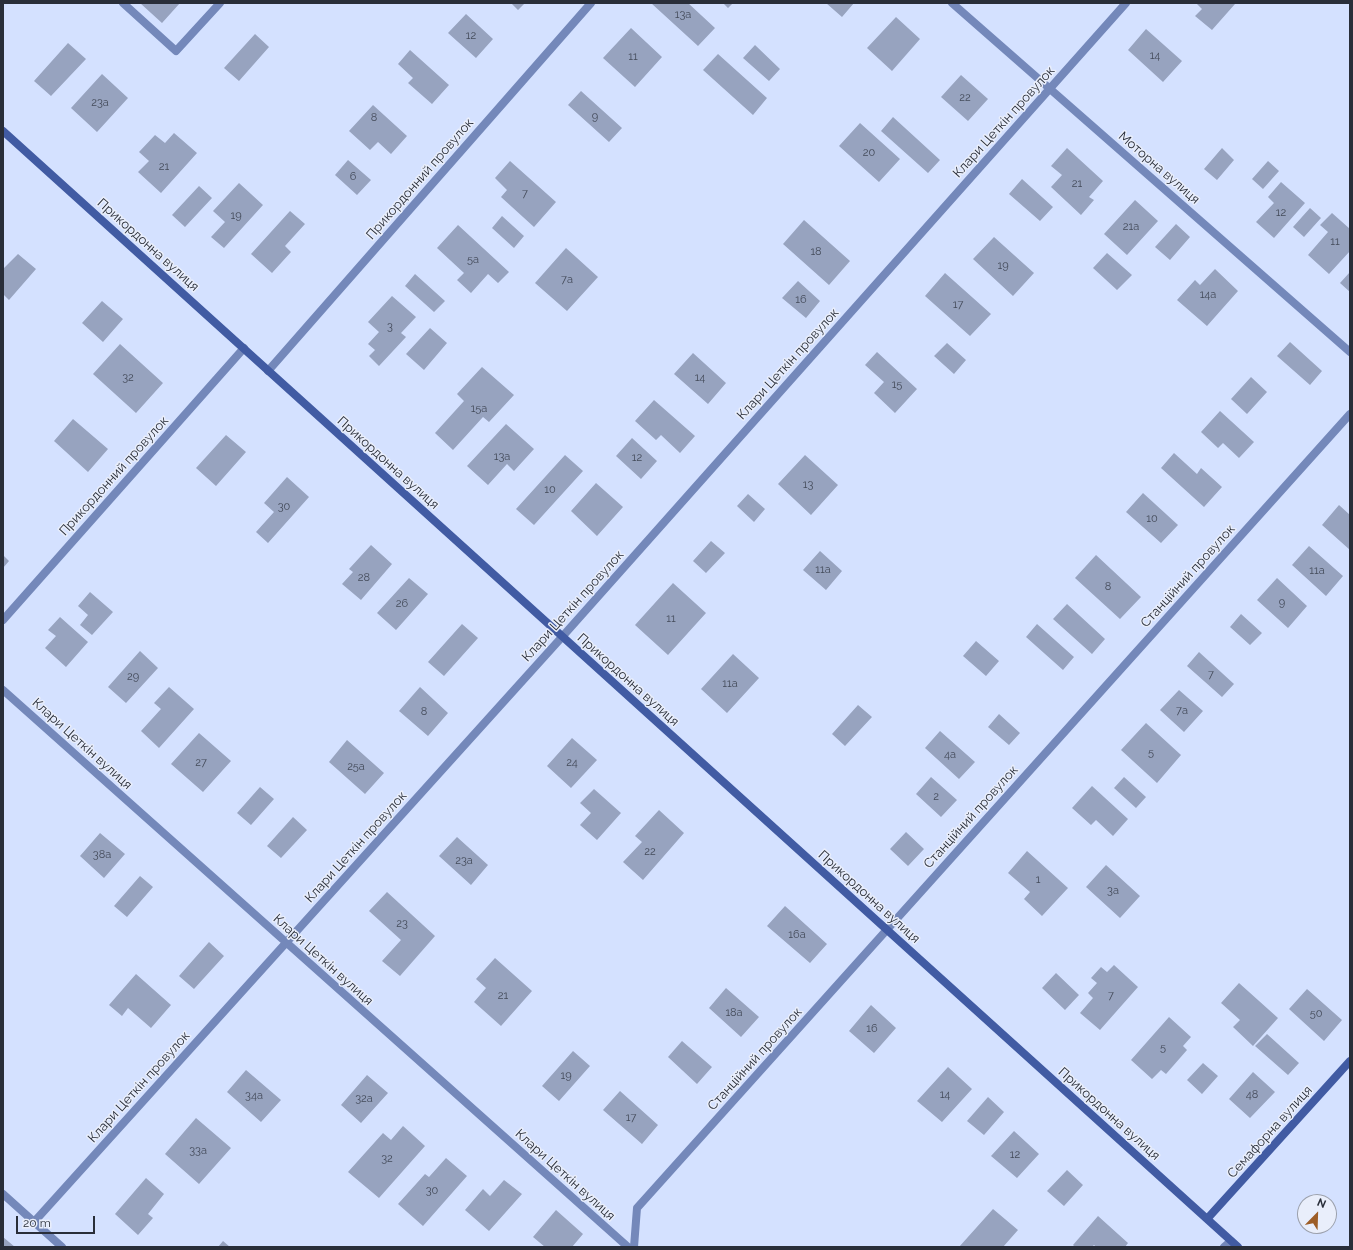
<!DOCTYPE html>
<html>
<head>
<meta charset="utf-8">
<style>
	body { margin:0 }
	#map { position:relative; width:1353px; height:1250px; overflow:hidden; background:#d4e1ff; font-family:Raleway,sans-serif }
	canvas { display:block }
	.frame { position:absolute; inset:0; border:4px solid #292e39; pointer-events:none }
	.north { position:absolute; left:1297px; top:1194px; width:40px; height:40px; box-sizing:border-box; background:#e9eefb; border:1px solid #9ca1ad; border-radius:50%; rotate:23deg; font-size:11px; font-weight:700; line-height:16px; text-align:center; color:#292e39 }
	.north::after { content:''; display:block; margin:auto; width:14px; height:18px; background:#9d5d27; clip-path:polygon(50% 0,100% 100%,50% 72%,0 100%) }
	.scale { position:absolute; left:16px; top:1216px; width:79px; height:18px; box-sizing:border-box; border:2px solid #292e39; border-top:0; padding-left:5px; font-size:12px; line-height:14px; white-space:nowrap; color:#292e39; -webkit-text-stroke:3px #e9eefb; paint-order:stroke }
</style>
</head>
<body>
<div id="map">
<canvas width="1353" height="1250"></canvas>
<div class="frame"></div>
<div class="north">N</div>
<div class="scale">20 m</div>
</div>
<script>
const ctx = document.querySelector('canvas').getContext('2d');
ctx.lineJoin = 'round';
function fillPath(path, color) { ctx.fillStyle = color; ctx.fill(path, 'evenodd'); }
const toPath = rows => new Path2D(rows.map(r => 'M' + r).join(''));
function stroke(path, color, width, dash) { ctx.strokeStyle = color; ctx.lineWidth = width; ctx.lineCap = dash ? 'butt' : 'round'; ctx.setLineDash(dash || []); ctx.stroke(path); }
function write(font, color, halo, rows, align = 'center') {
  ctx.font = font + ' Raleway,sans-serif'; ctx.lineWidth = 3; ctx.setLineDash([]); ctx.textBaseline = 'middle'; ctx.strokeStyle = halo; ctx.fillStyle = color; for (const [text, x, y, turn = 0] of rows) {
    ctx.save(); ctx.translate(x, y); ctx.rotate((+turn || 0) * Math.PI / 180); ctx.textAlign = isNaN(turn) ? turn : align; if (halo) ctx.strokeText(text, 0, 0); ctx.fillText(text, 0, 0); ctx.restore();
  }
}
const building = toPath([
	[140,3,180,3,162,23],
	[511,3,525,3,518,10],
	[651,3,688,3,715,28,698,46],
	[723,3,733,3,728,8],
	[826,3,854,3,842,17],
	[1196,3,1235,3,1235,4,1212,30,1195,16,1202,9],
	[466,14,493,39,476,58,448,33],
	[896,17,920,39,892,71,867,48],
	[631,28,662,57,635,87,603,58],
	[1146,29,1182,61,1163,82,1128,50],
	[255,34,269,47,239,81,224,68],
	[68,43,86,59,51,96,34,81],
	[755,45,780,69,769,81,743,58],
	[410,50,449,85,432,104,408,83,413,78,398,64],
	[718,54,767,98,753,115,703,70],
	[102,74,128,98,97,132,71,108],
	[961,75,988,99,968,121,941,97],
	[581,91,622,128,609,142,568,105],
	[373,105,407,136,391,154,378,142,370,150,349,131],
	[893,117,940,160,928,173,881,131],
	[860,123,900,159,879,182,839,146],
	[174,133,197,153,161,193,138,172,149,161,139,152,155,135,165,143],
	[1067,148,1103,181,1089,197,1094,200,1081,215,1051,187,1062,175,1051,166],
	[1222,148,1234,160,1217,180,1204,169],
	[348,160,371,180,357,195,335,175],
	[510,161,556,202,534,227,501,197,507,190,495,178],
	[1268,161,1279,171,1263,189,1252,179],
	[1022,179,1053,207,1040,221,1009,194],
	[1281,182,1305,203,1274,238,1256,222,1274,203,1268,197],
	[239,183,263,205,224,248,211,237,225,222,213,211],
	[199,186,212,198,185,227,172,215],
	[1135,200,1158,221,1127,255,1104,234],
	[1310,208,1321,218,1304,237,1293,227],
	[290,211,305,224,285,246,291,252,272,273,251,254],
	[1332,213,1350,229,1350,251,1329,274,1308,255,1328,232,1320,225],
	[502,216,524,236,514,248,492,228],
	[804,220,850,261,829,285,783,244],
	[1176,224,1190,237,1170,260,1155,247],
	[458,225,509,272,498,283,488,274,471,293,457,280,464,273,437,248],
	[994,237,1034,273,1013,296,973,259],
	[566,248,598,277,567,311,535,283],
	[1107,253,1132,275,1117,290,1093,268],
	[18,254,36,269,9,300,3,294,3,269],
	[1215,269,1238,291,1207,326,1177,300,1195,280,1200,285],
	[1350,272,1350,292,1340,283],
	[945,273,991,314,970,336,925,296],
	[415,274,445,301,434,312,405,286],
	[798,281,820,301,806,318,782,298],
	[392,296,416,317,401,333,406,337,379,366,369,356,375,350,368,344,379,332,368,322],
	[102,301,123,319,103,342,82,323],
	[430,328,447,343,424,370,406,354],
	[1290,342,1322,371,1310,385,1277,356],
	[947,343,966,360,954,374,934,356],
	[120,344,163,383,136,413,93,374],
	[877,352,917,389,895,413,874,393,884,382,865,365],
	[693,353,726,383,708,404,674,374],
	[482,367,514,395,489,422,483,417,453,450,435,433,464,401,457,394],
	[1251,377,1267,392,1247,414,1231,399],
	[654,400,695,436,680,453,661,435,656,440,635,421],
	[1220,411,1254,442,1239,458,1223,443,1218,448,1201,432],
	[73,419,108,449,88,472,54,441],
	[506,424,534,449,514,471,507,464,488,485,467,466],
	[226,435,246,452,216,486,196,468],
	[632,438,657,461,641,479,616,456],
	[1174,453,1197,474,1201,468,1222,487,1204,507,1161,468],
	[565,455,583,471,534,525,516,509],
	[805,455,838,485,811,515,778,484],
	[287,477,309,497,268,543,256,532,274,512,264,503],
	[596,483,623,507,597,536,571,511],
	[1143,493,1178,525,1161,543,1126,512],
	[748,494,765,509,754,522,737,506],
	[1339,505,1350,515,1350,550,1322,525],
	[711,541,725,553,706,573,693,561],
	[371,545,392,564,361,600,342,584,353,572,349,569],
	[1309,546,1343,576,1326,596,1292,565],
	[820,551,842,571,826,590,803,570],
	[3,555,9,561,3,568],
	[1096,555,1141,597,1120,619,1075,578],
	[409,578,428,594,396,630,377,613],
	[1277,578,1307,606,1288,628,1257,600],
	[673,583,706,613,668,655,635,625],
	[90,592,113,612,92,635,80,625,88,615,78,606],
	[1067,604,1105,639,1092,654,1053,619],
	[1241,614,1262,633,1250,645,1230,627],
	[60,617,88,642,66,667,45,648,56,636,48,630],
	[462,624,478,638,444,676,428,662],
	[1037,624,1074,657,1063,670,1026,637],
	[976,641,999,661,986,676,963,656],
	[140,651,158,668,126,703,108,687],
	[1199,652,1234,684,1222,697,1187,666],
	[733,654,759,678,727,713,701,689],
	[169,687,194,709,159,748,141,731,161,709,154,703],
	[420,687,448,713,428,736,399,711],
	[1179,690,1203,711,1184,732,1160,710],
	[858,705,872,717,845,746,832,734],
	[999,714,1020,733,1009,745,988,727],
	[1146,723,1181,755,1157,783,1121,750],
	[940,731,975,762,959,779,925,748],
	[199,733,231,761,203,792,171,764],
	[572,738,597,760,571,788,547,766],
	[347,740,384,773,365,794,329,762],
	[931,777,957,800,941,817,916,794],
	[1124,777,1146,797,1136,808,1114,788],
	[1092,786,1128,819,1113,836,1096,820,1091,825,1072,808],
	[260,787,274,799,251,825,237,813],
	[594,789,621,813,597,840,580,825,591,813,580,803],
	[659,810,684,833,643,880,623,862,642,842,635,836],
	[293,817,307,830,281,858,267,846],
	[906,832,924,849,908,866,890,849],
	[100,833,125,854,104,878,80,856],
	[457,837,488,865,471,885,439,856],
	[1027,851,1068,888,1042,916,1024,899,1030,892,1008,873],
	[1106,865,1140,896,1120,918,1086,887],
	[140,876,153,887,127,917,114,906],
	[387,892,435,936,400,976,382,961,401,940,369,911],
	[785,906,827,944,810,963,767,926],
	[209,942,224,956,194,989,179,976],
	[495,958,532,991,501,1026,474,1002,486,988,476,979],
	[1114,965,1138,987,1100,1030,1080,1013,1093,998,1088,993,1097,983,1091,978,1101,967,1107,972],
	[1056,973,1079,995,1065,1010,1042,988],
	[136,974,171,1005,151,1028,128,1008,122,1016,109,1005],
	[1239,983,1278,1018,1253,1046,1233,1027,1240,1020,1221,1003],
	[726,988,759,1017,741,1037,709,1008],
	[1307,989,1342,1020,1324,1041,1289,1009],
	[871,1005,896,1028,874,1053,849,1031],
	[1169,1017,1191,1037,1183,1046,1187,1050,1166,1074,1161,1070,1152,1079,1131,1060],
	[1267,1034,1299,1063,1288,1075,1255,1046],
	[682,1041,712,1067,697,1084,668,1057],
	[573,1051,590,1066,559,1101,542,1086],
	[1203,1063,1218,1076,1202,1094,1187,1080],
	[948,1067,972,1089,942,1122,917,1101],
	[246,1070,281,1100,261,1122,227,1092],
	[1253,1072,1275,1092,1250,1118,1229,1099],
	[367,1075,388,1093,361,1123,341,1105],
	[620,1091,658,1125,642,1144,603,1110],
	[988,1097,1004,1112,984,1135,967,1121],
	[196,1118,231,1148,199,1184,165,1154],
	[403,1126,425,1146,379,1198,348,1172,383,1133,391,1140],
	[1014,1131,1039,1154,1017,1178,991,1156],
	[446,1158,467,1176,423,1226,398,1204,425,1174,429,1177],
	[1067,1170,1083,1185,1064,1206,1047,1191],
	[146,1178,164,1194,148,1214,153,1218,138,1235,115,1214],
	[504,1180,522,1194,489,1231,465,1210,483,1189,490,1196],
	[993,1209,1018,1230,1003,1247,959,1247],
	[556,1210,583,1234,572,1247,545,1247,533,1237],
	[1098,1216,1128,1243,1125,1247,1096,1247,1094,1245,1092,1247,1075,1247,1073,1245],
	[3,1237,15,1247,3,1247],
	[223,1241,230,1247,218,1247]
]);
const lane = toPath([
	[123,3,176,51,220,3]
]);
const street = toPath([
	[952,3,1350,352],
	[268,371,591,3],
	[3,620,244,348],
	[3,690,628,1247],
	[3,1194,62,1247],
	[34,1222,562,637,1126,3],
	[634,1247,637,1208,1350,414],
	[1224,1247,1231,1241]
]);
const secondary = toPath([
	[3,131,1238,1247],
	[1207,1219,1350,1061]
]);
const numberNames = [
	["13а",683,15],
	["12",471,36],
	["14",1155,56],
	["11",633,57],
	["22",965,98],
	["23а",100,103],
	["9",595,117],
	["8",374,118],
	["20",869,153],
	["21",164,167],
	["6",353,177],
	["21",1077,184],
	["7",525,194],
	["12",1281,213],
	["19",236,216],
	["21а",1131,227],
	["11",1335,242],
	["18",816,252],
	["5а",473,260],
	["19",1003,266],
	["7а",567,280],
	["14а",1208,295],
	["16",801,300],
	["17",958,305],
	["3",390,327],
	["32",128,378],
	["14",700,378],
	["15",897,385],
	["15а",479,409],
	["13а",502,457],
	["12",637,458],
	["13",808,485],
	["10",550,490],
	["30",284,507],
	["10",1152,519],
	["11а",823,570],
	["11а",1317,571],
	["28",364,578],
	["8",1108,587],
	["9",1282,603],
	["26",402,604],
	["11",671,619],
	["7",1211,675],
	["29",133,677],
	["11а",730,684],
	["7а",1182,711],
	["8",424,712],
	["5",1151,753],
	["4а",950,755],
	["27",201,763],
	["24",572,763],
	["25а",356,767],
	["2",936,797],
	["22",650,852],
	["38а",102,855],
	["23а",464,861],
	["1",1038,880],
	["3а",1113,891],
	["23",402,924],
	["16а",797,935],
	["21",503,996],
	["7",1111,996],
	["18а",734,1013],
	["50",1316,1014],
	["16",872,1029],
	["5",1163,1048],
	["19",566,1076],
	["14",945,1095],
	["48",1252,1095],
	["34а",254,1096],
	["32а",364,1099],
	["17",631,1118],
	["33а",198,1151],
	["12",1015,1155],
	["32",387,1159],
	["30",432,1191]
];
const streetNames = [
	["Клари Цеткін провулок",1004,122,-48],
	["Моторна вулиця",1159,168,41],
	["Прикордонний провулок",420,179,-49],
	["Прикордонна вулиця",148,245,42],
	["Клари Цеткін провулок",788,364,-48],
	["Прикордонна вулиця",388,463,42],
	["Прикордонний провулок",114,476,-48],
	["Станційний провулок",1188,576,-48],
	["Клари Цеткін провулок",573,606,-48],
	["Прикордонна вулиця",628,680,42],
	["Клари Цеткін вулиця",82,744,42],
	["Станційний провулок",971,817,-48],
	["Клари Цеткін провулок",356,847,-48],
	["Прикордонна вулиця",869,897,42],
	["Клари Цеткін вулиця",323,960,42],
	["Станційний провулок",755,1059,-48],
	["Клари Цеткін провулок",139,1087,-48],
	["Прикордонна вулиця",1109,1114,42],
	["Семафорна вулиця",1270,1132,-48],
	["Клари Цеткін вулиця",565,1175,42]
];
fillPath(building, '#97a3bf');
stroke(lane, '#7488ba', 8);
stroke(street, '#7488ba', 8);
stroke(secondary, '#415ba3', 8);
write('11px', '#444b5a', null, numberNames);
write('13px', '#292e39', '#e9eefb', streetNames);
</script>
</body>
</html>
